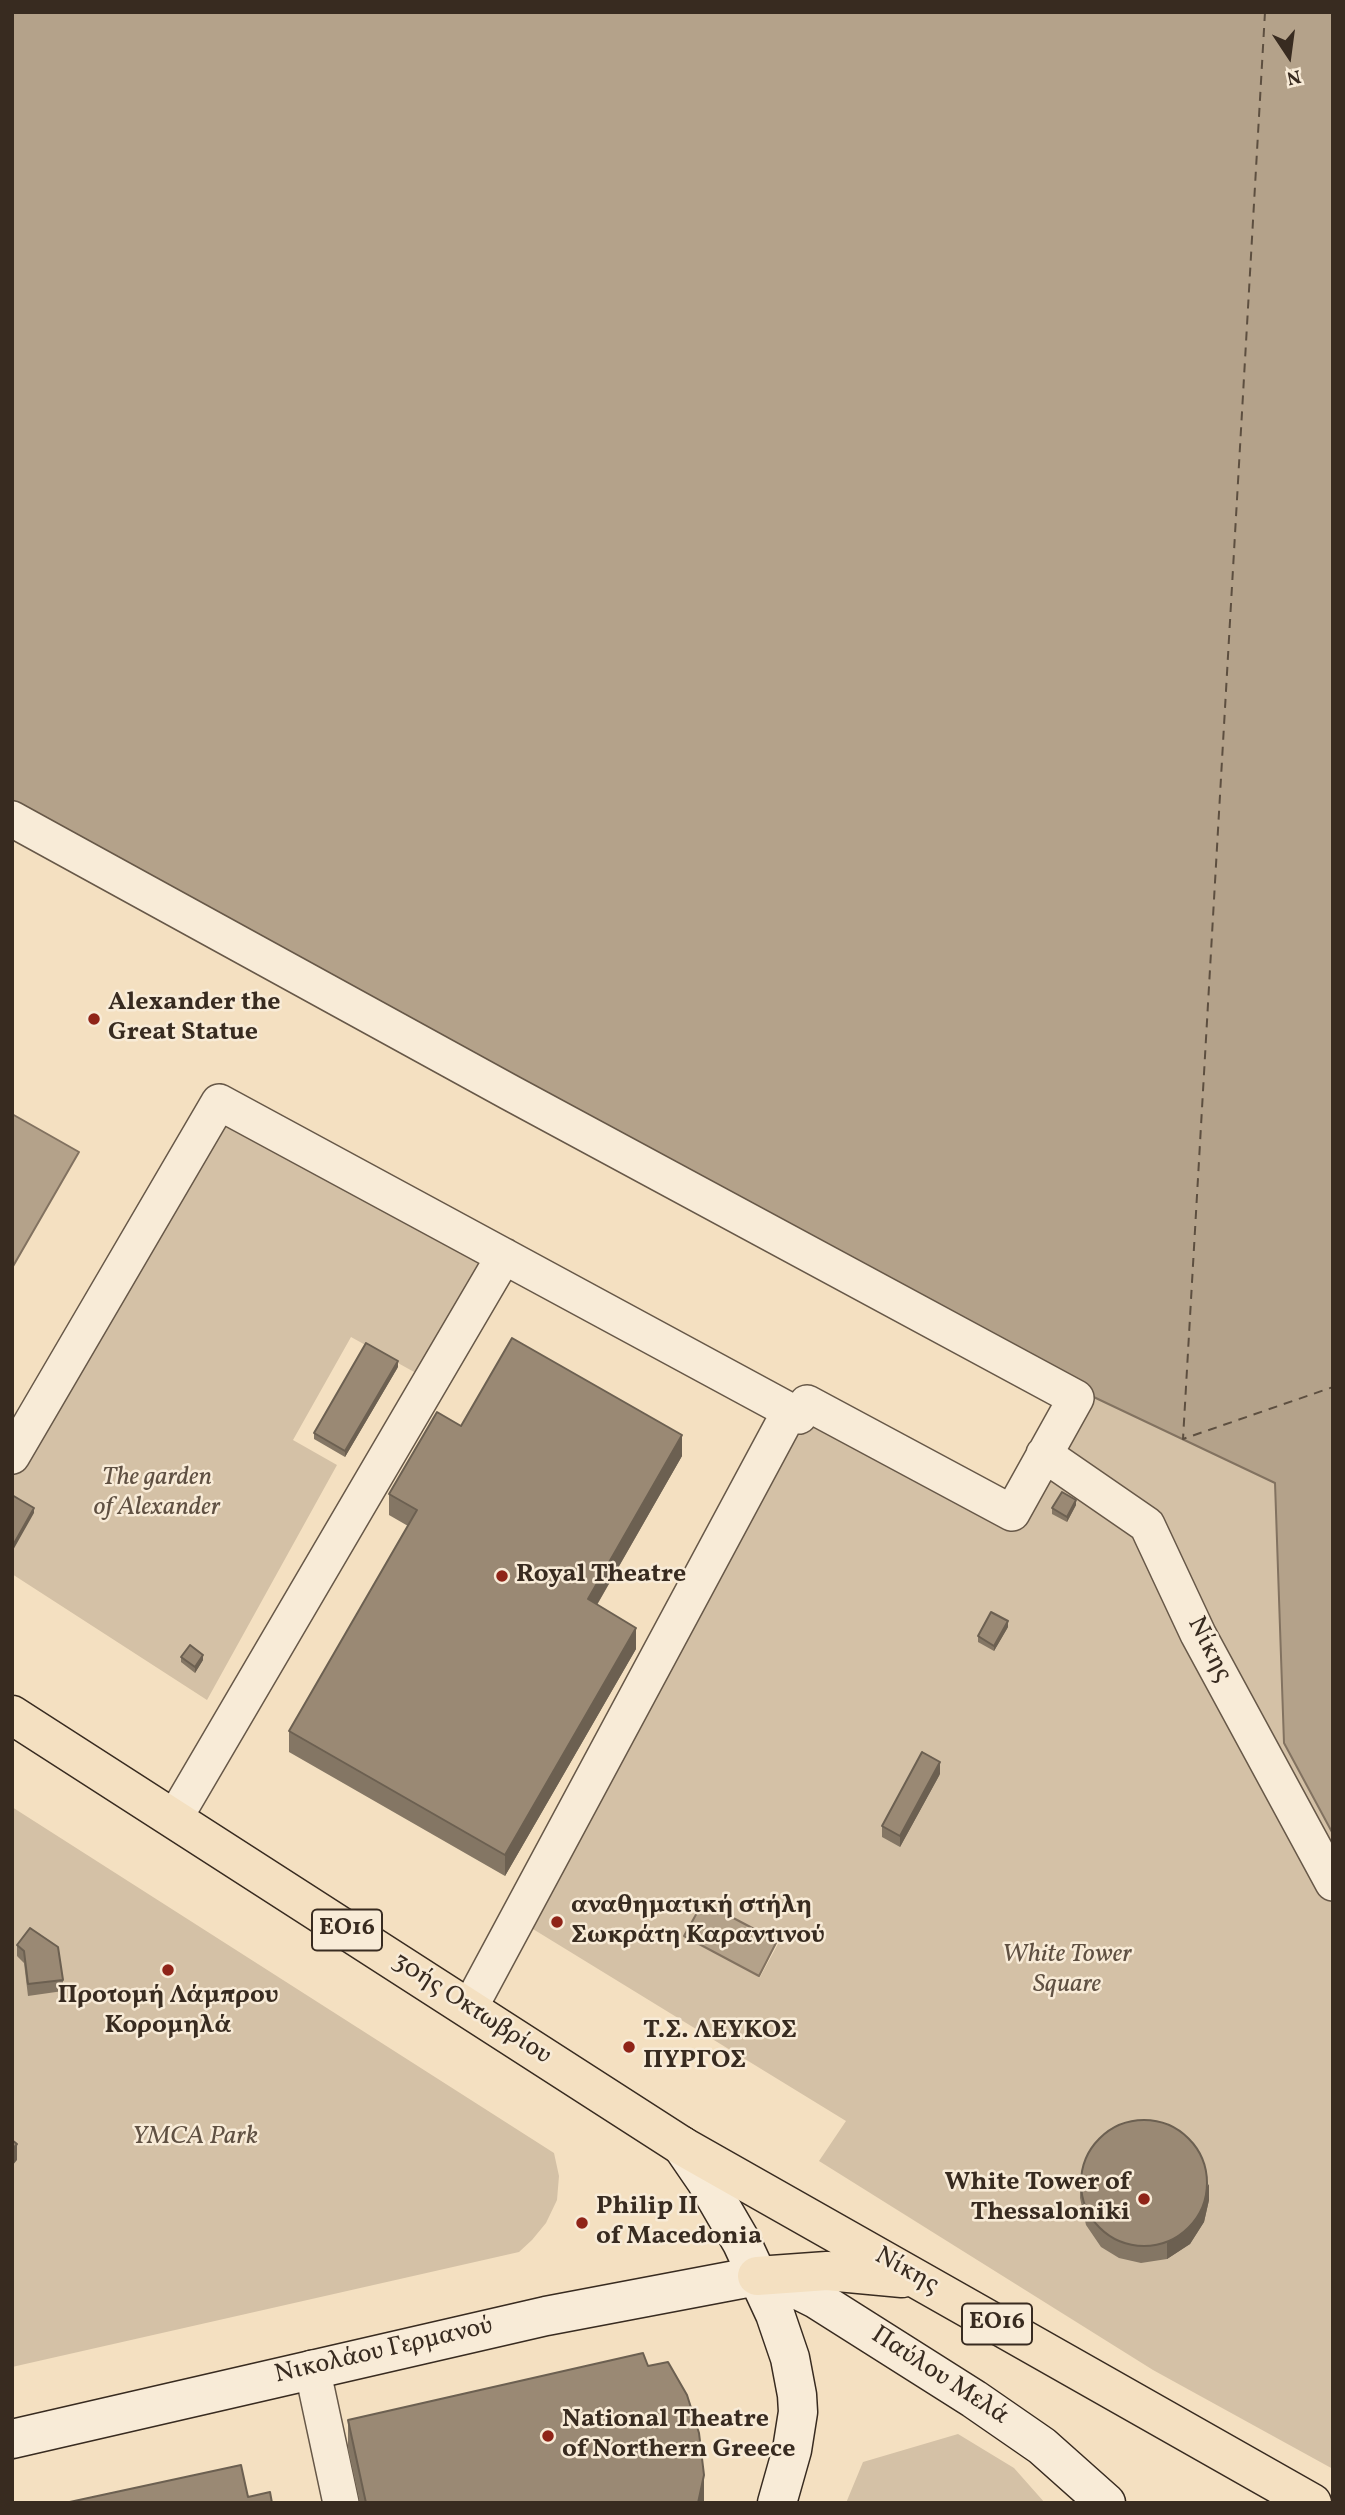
<!DOCTYPE html>
<html>
<head>
<meta charset="utf-8">
<style>
	body { margin:0 }
	#map { position:relative; width:1345px; height:2515px; overflow:hidden; background:#f4e0c1; font-family:Vollkorn,serif }
	canvas { display:block }
	.frame { position:absolute; inset:0; border:14px solid #382b20; pointer-events:none }
	.north { position:absolute; left:1254px; top:21px; width:70px; height:70px; -webkit-text-stroke:5px #f8ebd7; paint-order:stroke; rotate:167deg; font-size:19px; font-weight:700; line-height:28px; text-align:center; color:#382b20 }
	.north::after { content:''; display:block; margin:auto; width:24px; height:32px; background:#382b20; clip-path:polygon(50% 0,100% 100%,50% 72%,0 100%) }
</style>
</head>
<body>
<div id="map">
<canvas width="1345" height="2515"></canvas>
<div class="frame"></div>
<div class="north">N</div>
</div>
<script>
const ctx = document.querySelector('canvas').getContext('2d');
ctx.lineJoin = 'round';
function fillPath(path, color) { ctx.fillStyle = color; ctx.fill(path, 'evenodd'); }
const toPath = rows => new Path2D(rows.map(r => 'M' + r).join(''));
function stroke(path, color, width, dash) { ctx.strokeStyle = color; ctx.lineWidth = width; ctx.lineCap = dash ? 'butt' : 'round'; ctx.setLineDash(dash || []); ctx.stroke(path); }
function write(font, color, halo, rows, align = 'center') {
  ctx.font = font + ' Vollkorn,serif'; ctx.lineWidth = 5; ctx.setLineDash([]); ctx.textBaseline = 'middle'; ctx.strokeStyle = halo; ctx.fillStyle = color; for (const [text, x, y, turn = 0] of rows) {
    ctx.save(); ctx.translate(x, y); ctx.rotate((+turn || 0) * Math.PI / 180); ctx.textAlign = isNaN(turn) ? turn : align; if (halo) ctx.strokeText(text, 0, 0); ctx.fillText(text, 0, 0); ctx.restore();
  }
}
const green = toPath([
	[219,1102,496,1252,425,1378,351,1337,293,1440,337,1465,207,1700,12,1574,12,1455],
	[1081,1391,1275,1483,1284,1743,1333,1834,1333,2469,1153,2370,819,2161,846,2121,528,1926,799,1416,1011,1513],
	[703,1902,779,1942,760,1977,684,1936],
	[12,1807,554,2153,559,2176,557,2200,546,2223,532,2240,519,2252,12,2367],
	[958,2434,1014,2468,1045,2503,846,2503,863,2462]
]);
const water = toPath([
	[12,12,1333,12,1333,1834,1284,1743,1275,1483,1081,1391,12,807,12,12],
	[12,1114,79,1152,12,1268,12,1114],
	[703,1902,777,1941,759,1976,684,1936,703,1902]
]);
const ferry = toPath([
	[1265,12,1183,1439,1333,1387]
]);
const street = toPath([
	[12,819,509,1092,1076,1398,1012,1513,807,1403,799,1416,790,1411,219,1102,12,1456],
	[1044,1454,1147,1525,1198,1634,1333,1883],
	[174,1819,504,1256],
	[469,2009,790,1411],
	[312,2368,341,2503]
]);
const secondary = toPath([
	[682,2146,706,2181,742,2243,775,2314,790,2358,797,2395,798,2412,792,2450,777,2503],
	[12,2439,546,2316,757,2276,796,2289,816,2299,974,2399,1042,2446,1106,2503]
]);
const primary = toPath([
	[12,1715,682,2146,1312,2503],
	[757,2276,827,2271,902,2278]
]);
const wall = toPath([
	[398,1367,345,1457,314,1439,314,1433],
	[461,1426,682,1456,597,1605,636,1649,505,1876,289,1752,289,1731,408,1526,389,1515,389,1494],
	[1076,1505,1067,1522,1052,1514,1052,1508],
	[1008,1627,994,1651,978,1642,978,1636],
	[181,1657,203,1660,195,1673,181,1662],
	[940,1774,900,1847,882,1837,882,1826],
	[17,1945,63,1980,63,1991,28,1996,24,1963,17,1956],
	[1080,2182,1209,2200,1204,2222,1190,2244,1167,2259,1141,2263,1119,2258,1101,2247,1086,2225,1080,2198],
	[648,2366,704,2503,360,2503,348,2449,348,2420]
]);
const shadedWall = toPath([
	[398,1361,398,1367,345,1457,345,1451],
	[682,1435,682,1456,588,1620,588,1599],
	[1076,1500,1076,1505,1067,1522,1067,1517],
	[34,1508,34,1513,12,1552,12,1547],
	[1008,1621,1008,1627,994,1651,994,1646],
	[636,1628,636,1649,505,1876,505,1855],
	[203,1655,203,1660,195,1673,195,1667],
	[940,1762,940,1774,900,1847,900,1836],
	[17,2144,17,2160,12,2166,12,2150],
	[1209,2184,1209,2200,1204,2222,1190,2244,1167,2259,1167,2243],
	[704,2475,704,2503,698,2503]
]);
const building = toPath([
	[512,1338,682,1435,588,1599,636,1628,505,1855,289,1731,417,1510,389,1494,437,1412,461,1426,512,1338],
	[366,1343,398,1361,345,1451,314,1433,366,1343],
	[1062,1492,1076,1500,1067,1517,1052,1508,1062,1492],
	[12,1495,34,1508,12,1547,12,1495],
	[991,1612,1008,1621,994,1646,978,1636,991,1612],
	[190,1645,203,1655,195,1667,181,1657,190,1645],
	[922,1752,940,1762,900,1836,882,1826,922,1752],
	[30,1928,58,1947,63,1980,28,1984,24,1951,17,1945,30,1928],
	'1081 2183a63 63 0 1 1 126 0a63 63 0 1 1-126 0Z',
	[12,2140,17,2144,12,2150,12,2140],
	[643,2353,648,2366,668,2362,687,2395,699,2433,704,2475,698,2503,366,2503,348,2420,643,2353],
	[241,2465,248,2497,270,2492,272,2503,65,2503,241,2465]
]);
const markers = [
	[94,1019,7,"#8f2418"],
	[502,1576,7,"#8f2418"],
	[557,1922,7,"#8f2418"],
	[168,1970,7,"#8f2418"],
	[629,2047,7,"#8f2418"],
	[1144,2199,7,"#8f2418"],
	[582,2223,7,"#8f2418"],
	[548,2436,7,"#8f2418"]
];
const shields = [
	[347,1930,70],
	[997,2324,70]
];
const shieldNames = [
	["ΕΟ16",347,1930],
	["ΕΟ16",997,2324]
];
const poiNames = [
	["Alexander the",108,1004],
	["Great Statue",108,1034],
	["Royal Theatre",516,1576],
	["αναθηματική στήλη",571,1907],
	["Σωκράτη Καραντινού",571,1937],
	["Προτομή Λάμπρου",168,1997,"center"],
	["Κορομηλά",168,2027,"center"],
	["Τ.Σ. ΛΕΥΚΟΣ",643,2032],
	["ΠΥΡΓΟΣ",643,2062],
	["White Tower of",1130,2184,"right"],
	["Thessaloniki",1130,2214,"right"],
	["Philip II",596,2208],
	["of Macedonia",596,2238],
	["National Theatre",562,2421],
	["of Northern Greece",562,2451]
];
const parkNames = [
	["The garden",157,1479],
	["of Alexander",157,1509],
	["White Tower",1067,1956],
	["Square",1067,1986],
	["YMCA Park",195,2138]
];
const streetNames = [
	["Νίκης",1208,1650,63],
	["30ής Οκτωβρίου",471,2010,33],
	["Νίκης",906,2272,29],
	["Νικολάου Γερμανού",384,2352,-13],
	["Παύλου Μελά",939,2377,33]
];
fillPath(green, '#d4c1a6');
fillPath(water, '#b4a28a');
stroke(water, '#827260', 2);
stroke(ferry, '#5d4f40', 2, [9, 7]);
stroke(street, '#675848', 38);
stroke(secondary, '#382b20', 41);
stroke(primary, '#382b20', 41);
stroke(street, '#f8ebd7', 35);
stroke(secondary, '#f8ebd7', 38);
stroke(primary, '#f4e0c1', 38);
fillPath(wall, '#847664');
fillPath(shadedWall, '#6c6051');
fillPath(building, '#9a8974');
stroke(building, '#6c6051', 2);
for (const [x, y, r, color] of markers) { const dot = new Path2D(); dot.arc(x, y, r, 0, 2 * Math.PI); ctx.fillStyle = color; ctx.fill(dot); stroke(dot, '#f8ebd7', 2.5); }
for (const [x, y, w] of shields) { const box = new Path2D(); box.roundRect(x - w / 2, y - 20.5, w, 41, 5); ctx.fillStyle = '#f8ebd7'; ctx.fill(box); stroke(box, '#382b20', 2); }
write('bold 24px', '#382b20', null, shieldNames);
write('bold 26px', '#382b20', '#f8ebd7', poiNames, 'left');
write('italic 26px', '#5f5042', '#f8ebd7', parkNames);
write('26px', '#382b20', '#f8ebd7', streetNames);
</script>
</body>
</html>
